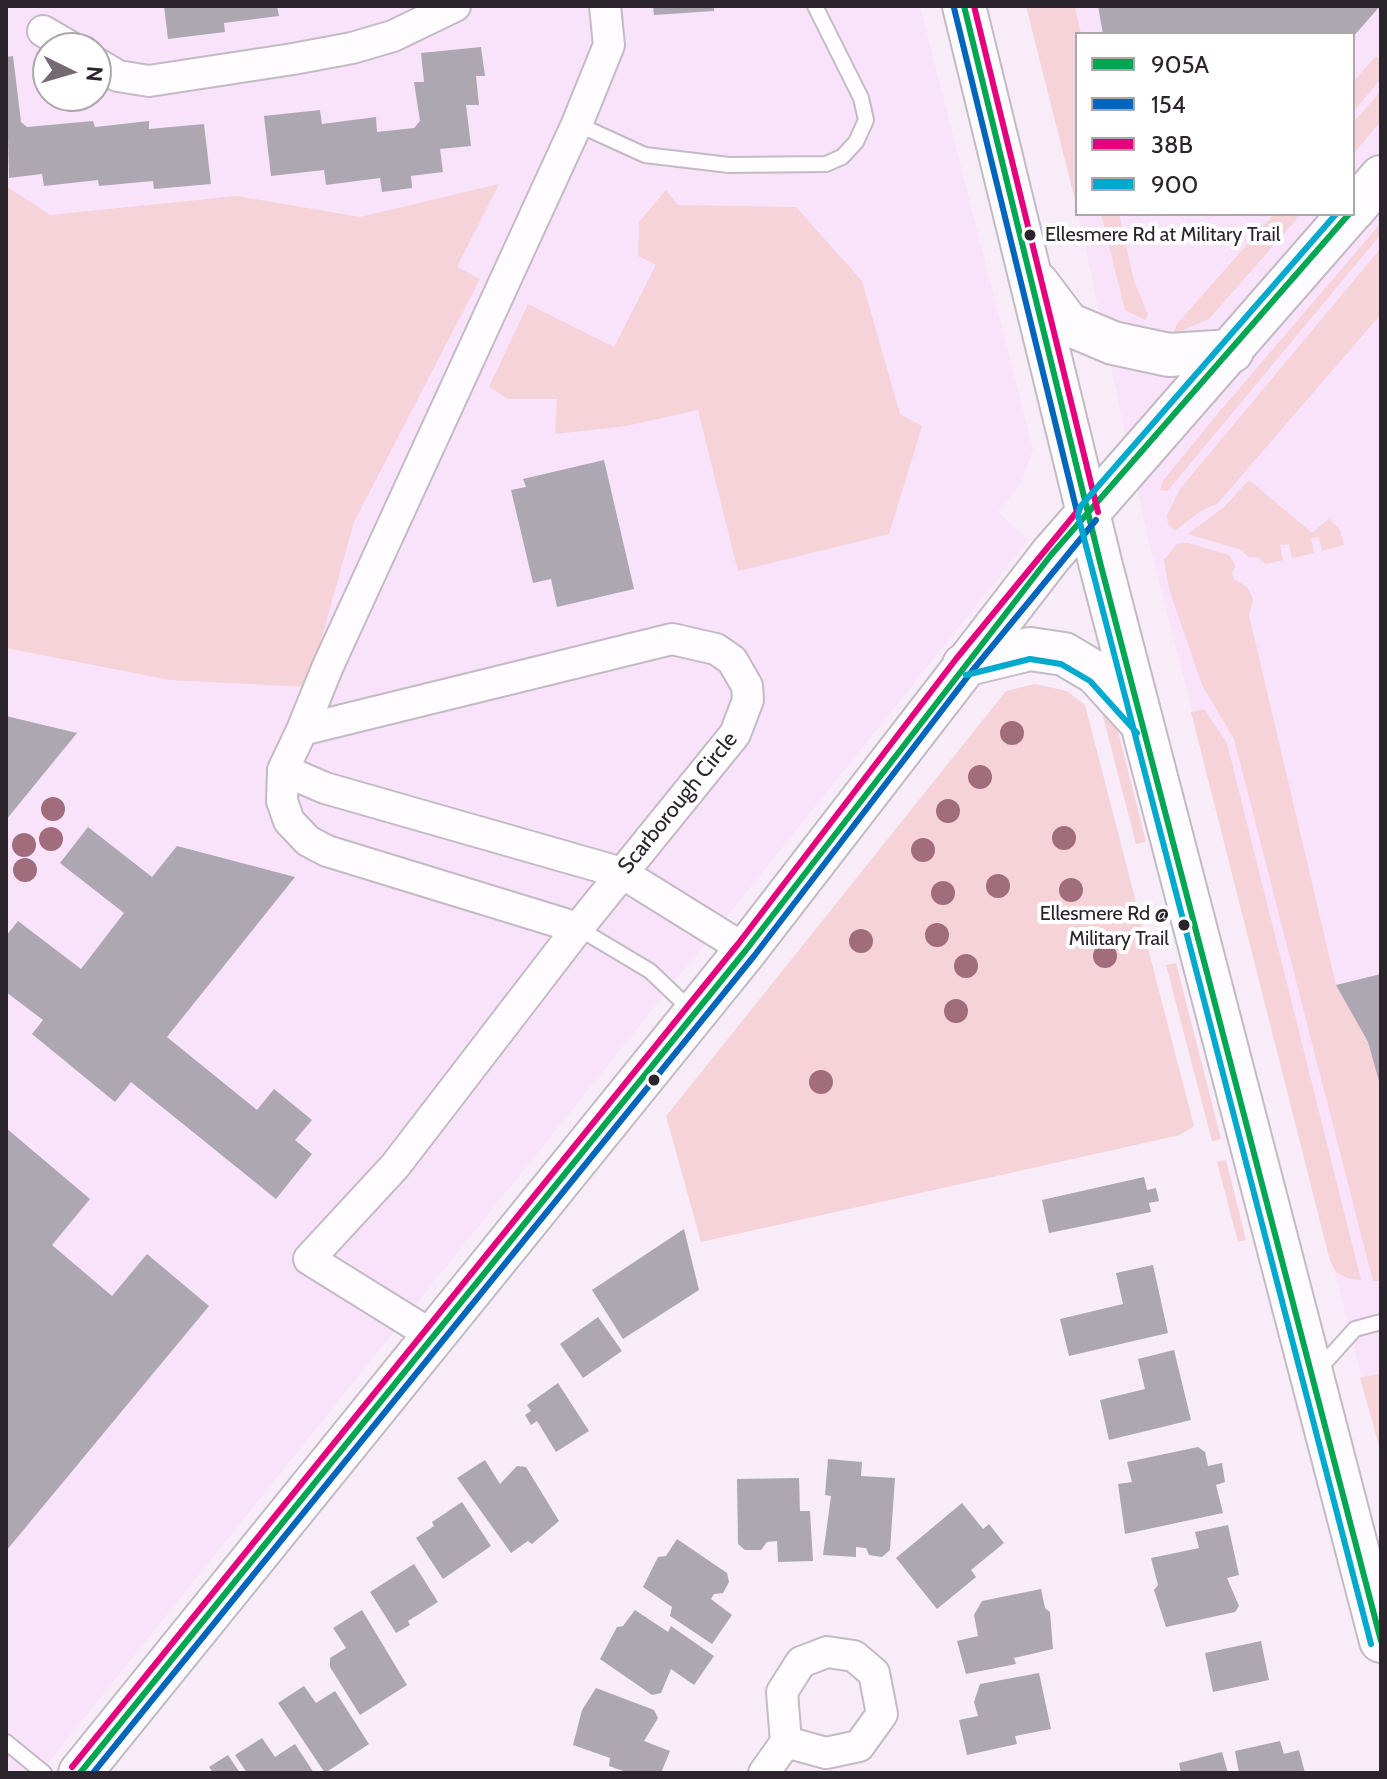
<!DOCTYPE html>
<html>
<head>
<meta charset="utf-8">
<style>
	body { margin:0 }
	#map { position:relative; width:1387px; height:1779px; overflow:hidden; background:#f8ecf9; font-family:Cabin,sans-serif }
	canvas { display:block }
	.frame { position:absolute; inset:0; border:8px solid #2c242c; pointer-events:none }
	.legend { position:absolute; left:1075px; top:32px; width:280px; height:184px; box-sizing:border-box; background:#fff; border:2px solid #aba7ab; margin:0; padding:10px 14px; list-style:none; font-size:24px; color:#2c242c }
	.legend li { display:flex; align-items:center; gap:16px; height:40px }
	.legend b { width:40px; border:2px solid #aba7ab }
	.north { position:absolute; left:32px; top:32px; width:80px; height:80px; box-sizing:border-box; background:#fff; border:2px solid #aba7ab; border-radius:50%; rotate:95deg; font-size:22px; font-weight:700; line-height:32px; text-align:center; color:#2c242c }
	.north::after { content:''; display:block; margin:auto; width:28px; height:36px; background:#736a74; clip-path:polygon(50% 0,100% 100%,50% 72%,0 100%) }
</style>
</head>
<body>
<div id="map">
<canvas width="1387" height="1779"></canvas>
<div class="frame"></div>
<ul class="legend">
<li><b style="height:10px;background:#00a651"></b>905A</li>
<li><b style="height:10px;background:#0065bd"></b>154</li>
<li><b style="height:10px;background:#e5007d"></b>38B</li>
<li><b style="height:10px;background:#00a9ce"></b>900</li>
</ul>
<div class="north">N</div>
</div>
<script>
const ctx = document.querySelector('canvas').getContext('2d');
ctx.lineJoin = 'round';
function fillPath(path, color) { ctx.fillStyle = color; ctx.fill(path, 'evenodd'); }
const toPath = rows => new Path2D(rows.map(r => 'M' + r).join(''));
function stroke(path, color, width, dash) { ctx.strokeStyle = color; ctx.lineWidth = width; ctx.lineCap = dash ? 'butt' : 'round'; ctx.setLineDash(dash || []); ctx.stroke(path); }
function write(font, color, halo, rows, align = 'center') {
  ctx.font = font + ' Cabin,sans-serif'; ctx.lineWidth = 8; ctx.setLineDash([]); ctx.textBaseline = 'middle'; ctx.strokeStyle = halo; ctx.fillStyle = color; for (const [text, x, y, turn = 0] of rows) {
    ctx.save(); ctx.translate(x, y); ctx.rotate((+turn || 0) * Math.PI / 180); ctx.textAlign = isNaN(turn) ? turn : align; if (halo) ctx.strokeText(text, 0, 0); ctx.fillText(text, 0, 0); ctx.restore();
  }
}
const built = toPath([
	[6,6,920,6,1033,449,1021,484,998,512,1029,540,40,1773,6,1773],
	[48,48,96,48,96,96,48,96],
	[1026,6,1381,6,1381,1453,1147,534,1078,214,1353,214,1353,34,1077,34,1077,208]
]);
const green = toPath([
	[1026,6,1075,6,1081,34,1077,34,1076,204],
	[1376,56,1381,60,1381,79,1353,112,1353,82],
	[1381,91,1381,121,1353,154,1353,123],
	[499,184,457,267,480,279,354,522,308,687,170,680,6,648,6,186,50,215,237,196,360,217],
	[666,190,678,205,796,207,862,281,900,414,922,426,889,534,738,571,698,410,626,426,555,434,557,399,508,399,489,387,528,304,614,347,656,265,638,256,639,222],
	[1101,214,1119,214,1134,281,1148,315,1145,320,1125,310],
	[1274,214,1301,214,1209,319,1173,334,1177,324],
	[1381,223,1381,234,1175,482,1167,491,1160,490,1162,482,1214,418],
	[1381,248,1381,314,1218,503,1199,512,1175,531,1168,524,1167,515,1180,489],
	[1249,480,1312,533,1329,519,1340,530,1344,545,1322,551,1319,537,1311,538,1314,553,1292,558,1289,544,1280,545,1283,560,1266,564,1257,557,1248,557,1242,550,1188,534,1224,507],
	[1188,543,1229,555,1236,567,1232,572,1234,579,1247,587,1253,599,1249,615,1336,985,1368,1042,1381,1089,1381,1281,1373,1281,1234,739,1202,685,1169,589,1164,560,1177,544],
	[1035,684,1067,691,1085,705,1194,1126,1180,1135,701,1242,666,1116,1006,691],
	[1112,707,1146,842,1136,844,1101,709],
	[1204,709,1227,743,1361,1280,1349,1279,1336,1272,1330,1261,1191,712],
	[1176,963,1221,1139,1212,1141,1166,965],
	[1226,1160,1246,1240,1238,1242,1217,1162],
	[1381,1373,1381,1453,1360,1378]
]);
const building = toPath([
	[164,6,277,6,279,16,224,23,225,32,168,39],
	[653,6,714,6,714,11,654,15],
	[1098,6,1380,6,1353,37,1353,34,1103,34],
	[481,47,485,76,476,76,479,105,466,105,471,146,440,149,443,172,411,176,412,188,382,192,380,178,326,185,324,170,271,176,264,116,320,110,322,124,376,117,377,132,414,128,420,121,414,82,424,82,421,53],
	[13,56,21,122,27,127,93,121,95,127,149,121,149,129,204,124,211,184,154,189,153,181,99,186,98,180,44,186,42,174,9,178,6,57],
	[604,460,634,589,557,607,551,579,533,583,511,490,526,487,523,479],
	[6,716,77,733,6,820],
	[88,827,152,877,177,846,295,877,167,1037,257,1110,274,1089,312,1120,295,1140,312,1154,276,1199,131,1082,115,1102,32,1034,43,1020,6,992,6,936,18,921,81,969,124,913,60,863],
	[1381,974,1381,1085,1380,1085,1368,1042,1336,985],
	[6,1128,90,1199,52,1245,112,1296,147,1254,209,1306,6,1551],
	[1144,1177,1147,1190,1156,1188,1159,1201,1149,1203,1151,1212,1049,1233,1042,1200],
	[684,1229,699,1290,623,1339,592,1290],
	[1153,1265,1168,1333,1069,1356,1060,1319,1123,1304,1116,1273],
	[598,1317,622,1351,583,1378,560,1344],
	[1174,1350,1191,1420,1109,1440,1100,1400,1145,1389,1138,1359],
	[558,1383,589,1431,556,1452,537,1421,531,1425,525,1415,531,1411,527,1405],
	[1198,1447,1205,1452,1208,1466,1222,1463,1225,1482,1216,1485,1223,1513,1125,1534,1118,1484,1132,1482,1127,1462],
	[828,1459,862,1462,861,1476,895,1478,890,1550,882,1557,869,1555,866,1548,856,1547,856,1557,823,1555,831,1496,825,1495],
	[485,1460,500,1484,517,1466,526,1467,559,1521,532,1544,528,1541,511,1553,457,1478],
	[799,1478,800,1511,810,1511,813,1561,778,1562,777,1541,767,1542,761,1550,745,1550,738,1544,737,1479],
	[462,1502,491,1546,443,1579,416,1538,434,1526,432,1522],
	[962,1503,983,1529,989,1524,1004,1543,971,1570,976,1577,937,1609,896,1558],
	[1228,1525,1239,1575,1227,1578,1239,1606,1235,1612,1166,1627,1154,1590,1158,1585,1151,1558,1199,1548,1195,1532],
	[677,1539,727,1573,729,1582,723,1593,714,1594,711,1599,732,1615,712,1644,670,1616,672,1607,643,1587,658,1557,666,1556],
	[414,1564,438,1602,408,1621,410,1625,396,1633,370,1592],
	[1041,1589,1045,1608,1050,1612,1053,1649,1014,1658,1016,1664,966,1674,957,1641,978,1636,974,1615,982,1601],
	[362,1610,407,1685,360,1715,330,1667,330,1658,346,1648,333,1628],
	[635,1610,668,1632,671,1626,714,1656,694,1685,671,1669,661,1693,652,1695,600,1659,617,1627,623,1626],
	[1261,1641,1269,1680,1213,1692,1205,1653],
	[1039,1673,1051,1729,1015,1736,1017,1744,967,1755,959,1720,978,1716,974,1702,980,1684],
	[304,1686,316,1703,335,1691,369,1744,325,1773,278,1703],
	[596,1688,654,1710,658,1718,644,1741,670,1751,661,1773,629,1773,609,1766,610,1758,573,1745,582,1710],
	[262,1738,275,1757,295,1744,314,1773,247,1773,235,1755],
	[1280,1741,1284,1754,1299,1750,1305,1773,1239,1773,1235,1751],
	[1222,1752,1228,1773,1181,1773,1179,1763],
	[228,1755,240,1773,213,1773,209,1767]
]);
const lane = toPath([
	[577,124,645,155,729,165,826,164,842,157,856,142,866,120,861,98,815,6],
	[578,928,650,971,693,1012],
	[1318,1370,1355,1329,1381,1322],
	[6,1742,44,1773]
]);
const street = toPath([
	[43,31,72,48],
	[96,63,118,76,149,81,293,59,352,48,393,36,455,6],
	[302,730,328,666,577,124,609,45,605,6],
	[283,770,325,788,622,873,746,950],
	[433,1336,309,1259,395,1166,578,928,735,734,748,700,747,686,732,660,716,649,672,639,302,730,283,770,282,801,289,821,308,841,327,851,578,928],
	[764,1773,786,1742,782,1692,801,1662,827,1652,854,1656,874,1673,882,1714,859,1746,826,1753,786,1742]
]);
const secondary = toPath([
	[964,6,1101,566,1381,1641],
	[1353,210,1381,177],
	[1037,283,1068,324,1113,343,1169,355,1232,351],
	[964,665,1030,649,1064,654,1096,673,1138,719],
	[80,1773,746,950,1051,555,1349,214]
]);
const bus1 = toPath([
	[964,6,1101,566,1381,1641],
	[80,1773,746,950,1051,555,1349,214]
]);
const bus2 = toPath([
	[954,8,1078,516],
	[93,1773,754,956,972,671,1096,520]
]);
const bus3 = toPath([
	[974,6,1098,512],
	[72,1767,738,944,956,659,1080,508]
]);
const bus4 = toPath([
	[1336,214,1080,507,1078,515,1371,1644],
	[966,675,1030,659,1061,664,1090,681,1137,733]
]);
const trees = [
	[1012,733],
	[980,777],
	[53,809],
	[948,811],
	[1064,838],
	[51,839],
	[24,845],
	[923,850],
	[25,870],
	[998,886],
	[1071,890],
	[943,893],
	[937,935],
	[861,941],
	[1105,956],
	[966,966],
	[956,1011],
	[821,1082]
];
const markers = [
	[1030,235,7,"#2c242c"],
	[1184,925,7,"#2c242c"],
	[654,1080,7,"#2c242c"]
];
const busNames = [
	["Ellesmere Rd at Military Trail",1045,235],
	["Ellesmere Rd @",1169,914,"right"],
	["Military Trail",1169,939,"right"]
];
const streetNames = [
	["Scarborough Circle",678,803,-51]
];
fillPath(built, '#f8e3fa');
fillPath(green, '#f5d3d8');
fillPath(building, '#ada7b2');
stroke(lane, '#c3bac4', 18);
stroke(street, '#c3bac4', 34);
stroke(secondary, '#c3bac4', 46);
stroke(lane, '#fefcfe', 14);
stroke(street, '#fefcfe', 30);
stroke(secondary, '#fefcfe', 42);
stroke(bus1, '#00a651', 6);
stroke(bus2, '#0065bd', 6);
stroke(bus3, '#e5007d', 6);
stroke(bus4, '#00a9ce', 6);
ctx.fillStyle = '#a16d7c';
for (const [x, y] of trees) { ctx.beginPath(); ctx.arc(x, y, 12, 0, 2 * Math.PI); ctx.fill(); }
for (const [x, y, r, color] of markers) { const dot = new Path2D(); dot.arc(x, y, r, 0, 2 * Math.PI); ctx.fillStyle = color; ctx.fill(dot); stroke(dot, '#fff', 3); }
write('20px', '#2c242c', '#fff', busNames, 'left');
write('22px', '#2c242c', '#fff', streetNames);
</script>
</body>
</html>
